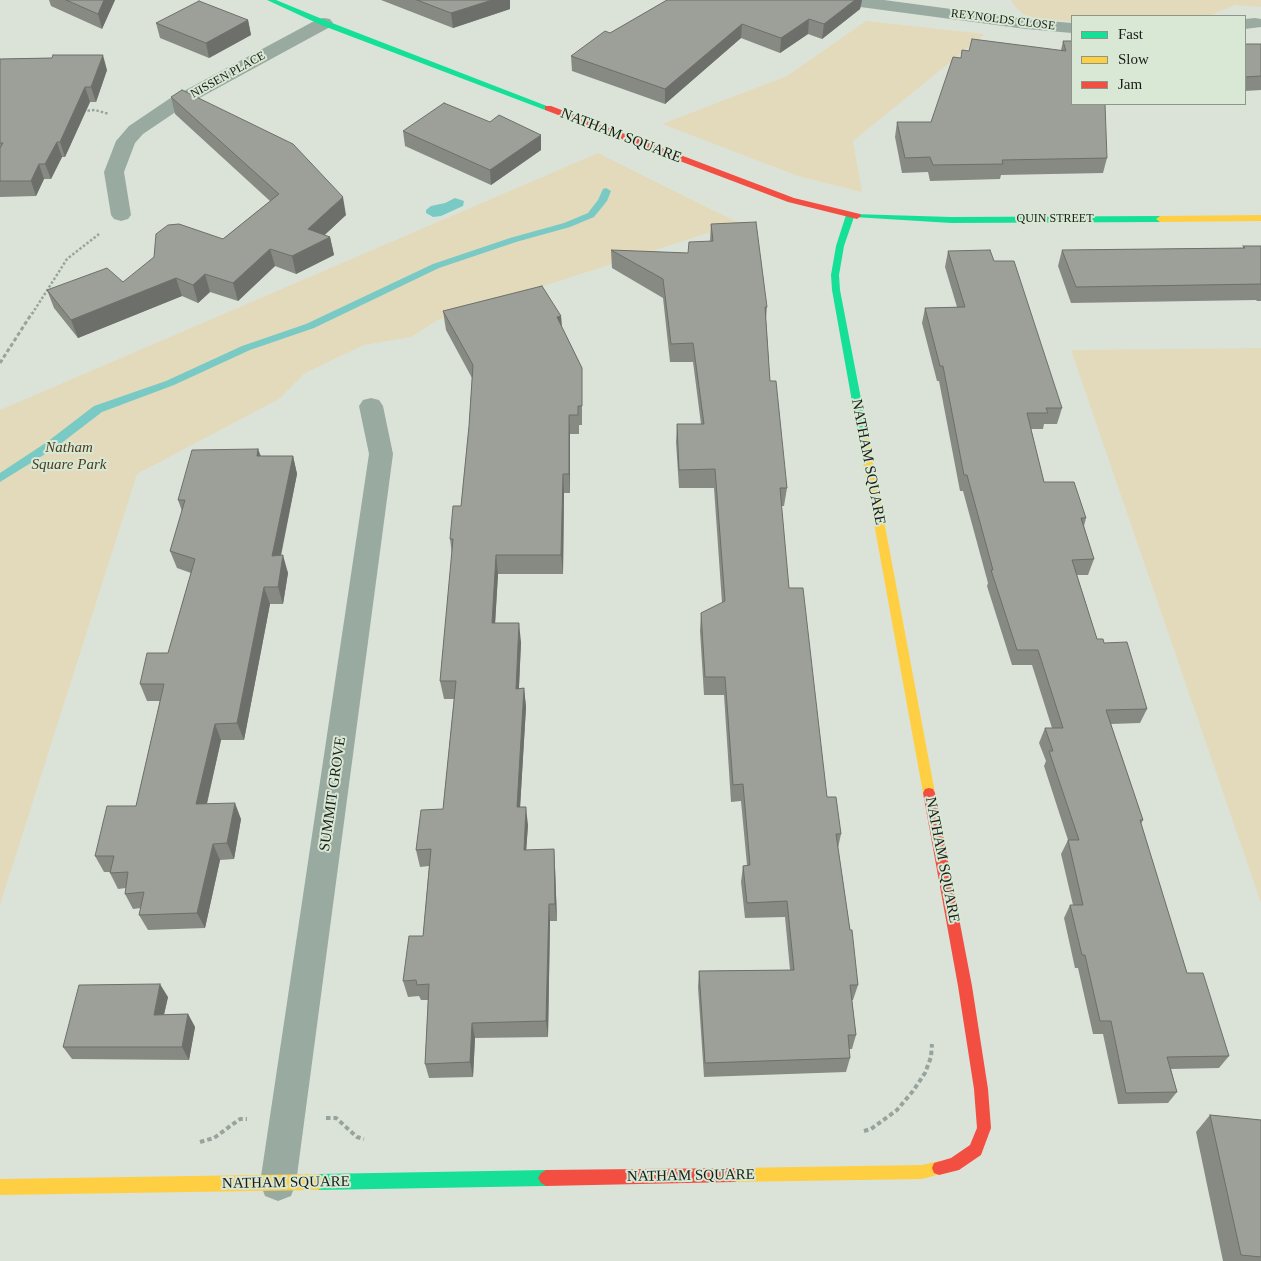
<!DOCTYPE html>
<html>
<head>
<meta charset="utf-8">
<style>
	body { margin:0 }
	#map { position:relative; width:1261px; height:1261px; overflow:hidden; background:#dbe3d9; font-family:"Times New Roman",serif }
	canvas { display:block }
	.legend { position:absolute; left:1071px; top:15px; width:175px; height:90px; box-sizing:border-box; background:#d9e7d5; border:1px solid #8c9689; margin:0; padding:6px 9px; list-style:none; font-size:15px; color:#191d17 }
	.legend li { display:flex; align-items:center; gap:10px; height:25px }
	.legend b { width:25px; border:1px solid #8c9689 }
</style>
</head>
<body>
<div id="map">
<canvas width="1261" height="1261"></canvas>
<ul class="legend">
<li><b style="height:6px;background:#16e098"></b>Fast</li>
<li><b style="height:6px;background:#ffcf43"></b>Slow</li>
<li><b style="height:6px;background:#f24e42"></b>Jam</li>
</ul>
</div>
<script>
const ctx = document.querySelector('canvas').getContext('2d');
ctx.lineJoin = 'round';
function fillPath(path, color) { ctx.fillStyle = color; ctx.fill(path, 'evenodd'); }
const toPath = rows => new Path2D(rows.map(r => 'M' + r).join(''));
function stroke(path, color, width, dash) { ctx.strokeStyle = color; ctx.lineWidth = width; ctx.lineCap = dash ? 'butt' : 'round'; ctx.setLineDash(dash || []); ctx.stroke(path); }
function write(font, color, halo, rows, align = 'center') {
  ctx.font = font + ' "Times New Roman",serif'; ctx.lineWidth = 4; ctx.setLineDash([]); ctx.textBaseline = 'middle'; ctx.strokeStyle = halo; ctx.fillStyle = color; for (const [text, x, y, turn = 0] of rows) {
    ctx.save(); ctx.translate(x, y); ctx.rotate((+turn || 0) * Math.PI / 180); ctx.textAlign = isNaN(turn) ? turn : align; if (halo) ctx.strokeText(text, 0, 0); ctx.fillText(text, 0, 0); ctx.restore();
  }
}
const green = toPath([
	[1011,0,1261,0,1261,7,1235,5,1209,16,1072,16,1072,21,1066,21,1035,18,1025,15,1017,9],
	[866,21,985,34,853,141,862,192,798,176,662,124,787,76],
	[598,153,739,223,438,320,411,337,364,345,305,373,279,399,137,474,0,905,0,410],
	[1261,348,1261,903,1071,350]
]);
const water = toPath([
	[455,198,464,201,463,206,441,216,433,217,426,213,426,210,431,206,445,203]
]);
const stream = toPath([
	[606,188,611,191,607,201,594,217,570,227,516,242,439,268,314,328,250,350,174,385,102,412,55,448,0,482,0,473,47,442,94,406,166,381,242,346,306,324,433,264,510,238,564,223,588,213,598,200,603,189,606,188]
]);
const pathFar2 = toPath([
	[83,111,95,110,109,114],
	[32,314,67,259,99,234]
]);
const pathFar1 = toPath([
	[0,363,32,313]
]);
const path = toPath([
	[326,1118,336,1118,357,1137,364,1139],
	[864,1131,871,1129,897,1110,913,1091,925,1073,931,1057,932,1044],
	[200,1142,214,1138,240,1119,247,1119]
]);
const street = toPath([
	[837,0,884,0,1026,19,1072,23,1072,33,1026,29,845,5,839,4,837,0],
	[324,18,330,19,333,23,330,27,183,107,143,134,135,143,124,172,131,215,128,219,121,221,114,219,111,215,104,172,116,141,129,126,169,99,318,19,324,18],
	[1255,18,1261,19,1261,27,1245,29,1245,19,1255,18],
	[371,398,379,400,383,406,393,454,296,1183,291,1196,278,1201,265,1196,260,1183,369,454,359,406,363,400,371,398]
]);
const fast = toPath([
	[267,0,276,0,327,21,552,108,545,110,321,25,267,0],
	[850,212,854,214,951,217,1160,216,1164,219,1160,222,951,223,854,217,844,246,839,275,840,290,868,435,863,438,858,435,832,290,831,275,836,246,846,215,850,212],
	[546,1170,551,1173,554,1178,551,1183,546,1186,318,1190,313,1187,310,1182,313,1177,318,1174,546,1170]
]);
const slow = toPath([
	[1261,215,1261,221,1160,222,1156,219,1160,216,1261,215],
	[863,432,868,435,935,793,933,797,929,798,925,797,923,793,858,435,863,432],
	[939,1161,944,1163,946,1168,944,1173,922,1179,734,1182,729,1180,727,1175,729,1170,734,1168,922,1165,939,1161],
	[318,1174,323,1177,326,1182,323,1187,318,1190,0,1195,0,1179,318,1174]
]);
const jam = toPath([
	[545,106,551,106,794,198,860,214,861,216,857,219,788,202,545,110,545,106],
	[929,788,933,789,935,793,972,986,988,1089,991,1128,981,1155,959,1170,939,1175,934,1173,932,1168,934,1163,951,1158,970,1145,977,1128,974,1089,958,986,923,793,925,789,929,788],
	[734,1168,739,1170,741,1175,739,1180,734,1182,546,1186,541,1183,538,1178,541,1173,546,1170,734,1168]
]);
const wall = toPath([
	[49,0,115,0,102,29,51,6],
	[381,0,510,0,510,9,453,28],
	[667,0,862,0,860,9,822,39,808,34,780,53,741,38,665,104,572,71,571,56],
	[248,20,251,35,209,58,160,38,156,23],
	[1063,41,1107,158,1103,173,1001,175,1000,179,930,181,928,172,902,173,895,137,897,122,931,122,960,58,969,51,1061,50],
	[1245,44,1261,44,1261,90,1245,91],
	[52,58,107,70,96,102,90,102,65,157,62,157,51,179,44,179,36,196,0,197,0,59],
	[171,97,346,215,324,235,330,237,334,255,296,274,275,266,238,301,210,292,198,303,182,296,78,338,54,308,47,290,123,282,223,239,270,201,175,114],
	[403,131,541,135,541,150,491,185,405,146],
	[711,224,767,307,766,319,770,381,787,488,784,506,781,506,789,588,827,797,841,834,838,848,858,985,853,1000,852,1000,856,1035,852,1049,849,1049,850,1058,846,1072,704,1077,698,987,699,971,790,970,785,917,745,918,741,882,743,866,747,865,741,801,731,802,724,695,704,695,700,631,701,613,722,603,714,488,679,488,676,442,677,424,701,424,693,362,670,362,663,298,612,268,611,250,688,253,710,241],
	[1243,246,1261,246,1261,301,1257,301,1256,300,1071,303,1058,266,1062,250,1243,248],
	[948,251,994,261,1062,408,1057,424,1044,424,1043,429,1031,429,1044,482,1086,518,1084,526,1094,559,1088,575,1077,575,1097,639,1104,643,1147,709,1140,723,1111,724,1143,820,1141,824,1187,973,1229,1056,1219,1068,1171,1069,1177,1092,1168,1103,1118,1104,1103,1034,1093,1034,1078,968,1075,968,1064,918,1070,905,1073,905,1061,854,1068,840,1044,766,1046,761,1039,743,1045,728,1052,728,1032,665,1012,665,987,586,988,583,963,491,960,491,939,381,937,381,922,323,925,308,957,307,945,267],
	[443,311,561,316,562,327,582,368,582,425,579,425,579,434,570,434,570,493,564,493,563,574,498,574,495,623,521,642,519,688,524,688,526,707,520,807,528,825,526,850,554,849,555,867,557,921,550,921,548,1037,475,1038,473,1077,429,1078,425,1064,428,1000,421,1000,419,996,408,997,403,981,423,936,429,866,420,867,416,850,443,809,454,699,444,699,440,681,452,554,450,539,461,506,469,426,472,378,446,330],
	[258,449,261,456,293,456,297,474,281,556,288,573,283,604,270,604,244,740,221,740,207,804,241,819,234,859,220,860,205,928,148,930,139,915,141,908,133,909,125,894,126,888,118,889,110,873,110,872,104,872,95,856,136,806,160,701,147,701,140,684,168,653,191,573,177,568,170,551,182,511,178,500],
	[168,997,164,1015,188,1014,195,1027,189,1060,72,1059,63,1047],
	[1210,1115,1261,1120,1261,1261,1223,1261,1196,1132]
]);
const shadedWall = toPath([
	[104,0,115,0,102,29,98,14],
	[492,0,510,0,510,9,453,28,451,13],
	[855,0,862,0,860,9,822,39,824,24],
	[809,19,808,34,780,53,781,38],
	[248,20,251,35,209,58,206,43],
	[742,24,741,38,665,104,665,89],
	[103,55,107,70,96,102,91,87],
	[85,87,90,102,65,157,60,142],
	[541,135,541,150,491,185,490,170],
	[57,142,62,157,51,179,45,164],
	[39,164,44,179,36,196,31,181],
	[343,197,346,215,313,246,330,237,334,255,296,274,292,256,308,229],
	[270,249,275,266,238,301,233,283],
	[205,274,210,292,198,303,193,285],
	[176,278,182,296,78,338,71,320],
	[561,316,562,335,557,317],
	[569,415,570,434,570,493,569,474],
	[258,449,263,467,257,456],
	[293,456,297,474,277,573,272,556],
	[563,474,564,493,563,574,561,555],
	[283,555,288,573,283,604,278,587],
	[496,555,498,574,494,642,492,623],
	[264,587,270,604,244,740,237,723],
	[519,623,521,642,518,707,516,689],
	[524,688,526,707,519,825,517,807],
	[215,724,221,740,203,820,196,804],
	[235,803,241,819,234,859,227,843],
	[526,807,528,825,525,868,524,850],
	[213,844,220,860,205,928,197,913],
	[554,849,555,867,557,921,555,904],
	[549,904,550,921,548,1037,546,1021],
	[160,984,168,997,161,1027,154,1015],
	[188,1014,195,1027,189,1060,182,1047],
	[472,1023,475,1038,473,1077,470,1062]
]);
const building = toPath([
	[66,0,104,0,98,14,66,0],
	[417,0,492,0,451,13,417,0],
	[667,0,855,0,824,24,809,19,781,38,742,24,665,89,571,56,605,31,610,33,667,0],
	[199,1,248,20,206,43,156,23,199,1],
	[972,39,1066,51,1063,41,1072,41,1072,104,1105,104,1107,158,1002,160,1003,164,933,165,930,157,905,158,897,122,931,122,953,57,961,58,962,50,969,51,972,39],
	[1245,44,1261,44,1261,76,1245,77,1245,44],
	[53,55,103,55,91,87,85,87,60,142,57,142,45,164,39,164,31,181,0,181,0,148,3,143,0,143,0,59,52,58,53,55],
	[182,90,293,144,343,197,308,229,330,237,292,256,270,249,233,283,205,274,193,285,176,278,71,320,47,290,107,268,123,282,154,257,156,234,168,225,179,224,223,239,279,194,171,97,182,90],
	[444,103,490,122,499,115,541,135,490,170,403,131,444,103],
	[756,222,767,307,765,307,770,381,776,381,787,488,780,488,789,588,803,588,827,797,836,797,841,834,836,834,850,930,852,930,858,985,850,985,856,1035,848,1035,850,1058,705,1063,699,971,794,970,787,901,747,903,743,866,750,865,743,784,733,785,725,677,705,677,701,613,725,601,715,469,679,470,677,424,704,424,693,343,671,344,663,279,611,250,688,253,689,242,713,241,711,224,756,222],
	[1243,246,1261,246,1261,284,1076,287,1062,250,1245,248,1243,246],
	[990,250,994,261,1014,261,1062,408,1046,408,1048,413,1027,413,1044,482,1074,482,1086,518,1081,518,1094,559,1072,560,1097,639,1103,639,1104,643,1127,642,1147,709,1106,710,1143,820,1140,820,1187,973,1203,973,1229,1056,1167,1057,1177,1092,1126,1093,1111,1021,1100,1021,1085,955,1082,955,1070,905,1083,905,1068,840,1079,840,1049,751,1053,751,1045,728,1063,728,1038,650,1017,650,991,570,993,570,967,475,964,475,943,366,940,366,925,308,965,307,948,251,990,250],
	[542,286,561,316,557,317,582,368,582,406,578,406,578,415,569,415,569,474,563,474,561,555,496,555,492,623,519,623,516,689,524,688,517,807,526,807,524,850,554,849,555,904,549,904,546,1021,472,1023,470,1062,425,1064,429,984,417,985,416,980,403,981,409,936,423,936,431,849,416,850,421,810,443,809,456,681,440,681,453,539,450,539,453,506,461,506,469,426,473,365,443,311,542,286],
	[258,449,257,456,293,456,272,556,283,555,278,587,264,587,237,723,215,724,196,804,235,803,227,843,213,844,197,913,139,915,144,892,125,894,128,872,110,873,114,856,95,856,107,806,136,806,164,684,140,684,147,653,168,653,195,559,170,551,185,500,178,500,192,450,258,449],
	[160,984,154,1015,188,1014,182,1047,63,1047,79,985,160,984],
	[1210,1115,1261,1120,1261,1257,1241,1255,1210,1115]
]);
const farStreetnames = [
	["REYNOLDS CLOSE",1003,20,7],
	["NISSEN PLACE",228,75,-29],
	["QUIN STREET",1055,219]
];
const streetNames = [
	["NATHAM SQUARE",621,136,21],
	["NATHAM SQUARE",868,462,79],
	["SUMMIT GROVE",333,794,-82],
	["NATHAM SQUARE",942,860,79],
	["NATHAM SQUARE",691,1176,-1],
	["NATHAM SQUARE",286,1183,-1]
];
const parkNames = [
	["Natham",69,448],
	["Square Park",69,465]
];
fillPath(green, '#e3dabb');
fillPath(water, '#79cac5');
fillPath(stream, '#79cac5');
stroke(pathFar2, '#97a49d', 2.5, [2.5, 2]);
stroke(pathFar1, '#97a49d', 3, [4, 2.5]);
stroke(path, '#97a49d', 4, [4.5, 3]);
fillPath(street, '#99aaa1');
fillPath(fast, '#16e098');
fillPath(slow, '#ffcf43');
fillPath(jam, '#f24e42');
fillPath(wall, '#868a83');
fillPath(shadedWall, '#6d706a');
fillPath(building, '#9ca098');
stroke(building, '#6d706a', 1);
write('12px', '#191d17', '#d9e7d5', farStreetnames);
write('15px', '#191d17', '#d9e7d5', streetNames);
write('italic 15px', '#4d3e1e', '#d9e7d5', parkNames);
</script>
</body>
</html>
